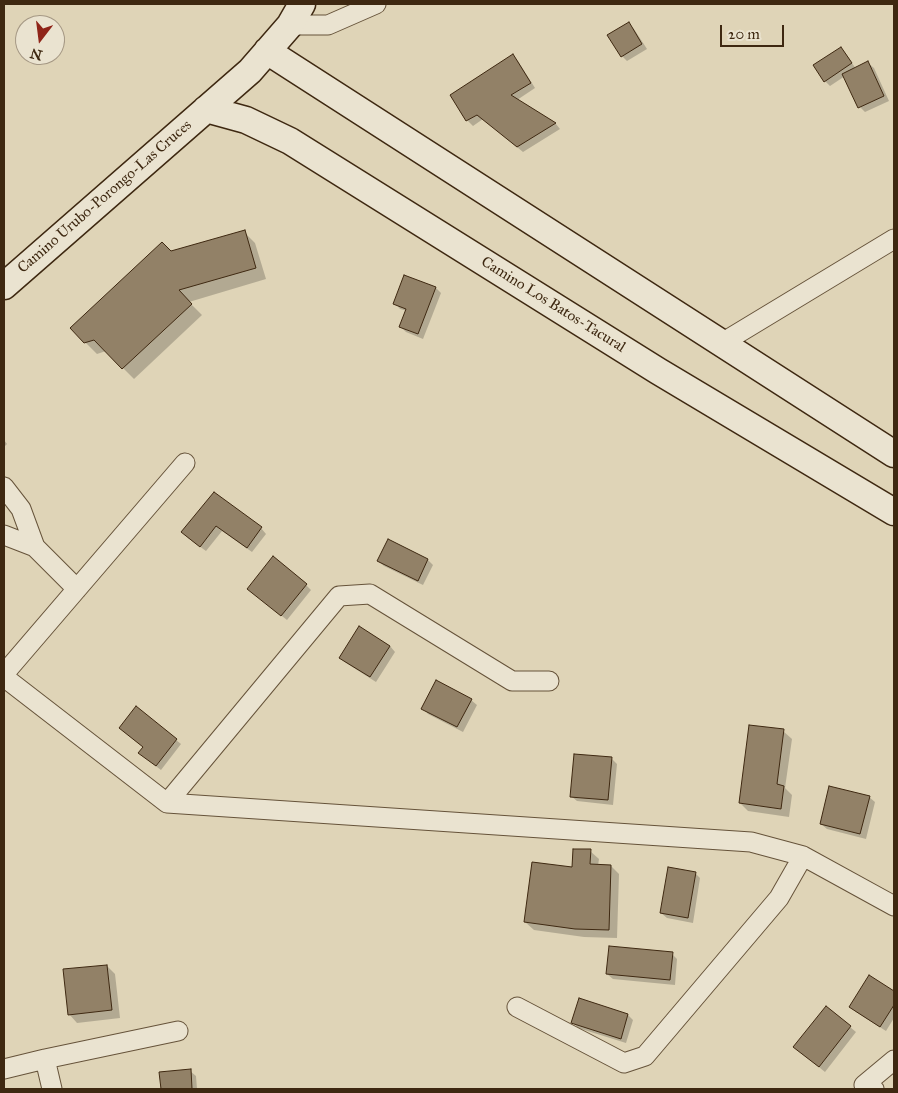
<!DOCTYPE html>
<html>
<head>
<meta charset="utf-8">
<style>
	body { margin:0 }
	#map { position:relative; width:898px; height:1093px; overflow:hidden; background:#dfd4b7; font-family:"IM FELL Great Primer",serif }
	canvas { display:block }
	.frame { position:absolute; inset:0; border:5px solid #3e2811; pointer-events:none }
	.north { position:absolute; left:15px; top:15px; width:50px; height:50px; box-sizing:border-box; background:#eae3d0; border:1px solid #a59884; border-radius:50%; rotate:195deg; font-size:14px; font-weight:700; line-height:20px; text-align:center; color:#3e2811 }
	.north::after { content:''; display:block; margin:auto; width:18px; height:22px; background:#8f2418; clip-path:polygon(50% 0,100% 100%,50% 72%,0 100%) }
	.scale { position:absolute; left:720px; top:25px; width:64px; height:22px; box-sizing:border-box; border:2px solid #3e2811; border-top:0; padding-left:6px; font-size:15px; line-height:18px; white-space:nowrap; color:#3e2811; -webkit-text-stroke:4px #eae3d0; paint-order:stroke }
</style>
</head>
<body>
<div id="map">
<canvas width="898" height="1093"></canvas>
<div class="frame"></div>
<div class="north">N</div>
<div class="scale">20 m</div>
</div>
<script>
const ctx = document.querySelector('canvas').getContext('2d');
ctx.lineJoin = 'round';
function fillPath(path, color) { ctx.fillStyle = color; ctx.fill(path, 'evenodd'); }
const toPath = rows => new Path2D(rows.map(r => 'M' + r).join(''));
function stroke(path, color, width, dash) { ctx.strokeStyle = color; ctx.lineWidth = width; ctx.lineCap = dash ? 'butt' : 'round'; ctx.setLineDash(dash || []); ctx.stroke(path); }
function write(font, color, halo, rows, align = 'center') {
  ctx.font = font + ' "IM FELL Great Primer",serif'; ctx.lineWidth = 4.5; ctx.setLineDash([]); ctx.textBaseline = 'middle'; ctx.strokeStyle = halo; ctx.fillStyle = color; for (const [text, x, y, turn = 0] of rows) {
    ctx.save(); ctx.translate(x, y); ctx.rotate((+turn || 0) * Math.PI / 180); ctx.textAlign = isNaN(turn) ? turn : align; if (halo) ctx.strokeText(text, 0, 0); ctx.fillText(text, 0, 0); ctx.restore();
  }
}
const shadow = toPath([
	[628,24,634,29,647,49,627,61,622,56],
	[841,48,846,54,856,69,868,63,874,68,889,101,865,112,860,107,845,76,830,86,825,81],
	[513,56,518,61,535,88,517,100,556,124,560,129,523,152,483,119,473,126,467,120,451,95],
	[244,232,255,243,266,279,189,302,202,315,134,379,106,351,97,354,85,342,172,253],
	[405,276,436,288,441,293,423,339,406,332,401,327,407,311,400,309,395,303],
	[4,440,7,444,4,447],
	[214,493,261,528,266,534,252,552,222,531,206,551,188,538],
	[428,560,433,565,423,585,384,566,378,561],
	[306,585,311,590,287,620,254,594],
	[359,627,390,646,395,652,376,682,346,663,340,658],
	[471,700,477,705,463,732,428,714,423,708],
	[136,708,181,744,161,770,145,758,144,748,120,728],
	[783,731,792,739,785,788,792,795,789,817,748,811,740,803],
	[611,758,617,764,613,805,577,801,571,796],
	[869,797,875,802,866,839,827,829,821,824],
	[590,851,599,859,598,866,611,866,619,874,617,938,584,937,534,930,525,922],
	[695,873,700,878,693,923,667,918,661,913],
	[672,954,677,959,675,985,613,979,607,974],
	[107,966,115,974,120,1018,77,1023,69,1014],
	[869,977,894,993,894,1018,886,1031,856,1012,850,1007],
	[826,1007,856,1032,825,1072,794,1047],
	[628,1015,633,1020,626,1043,578,1028,573,1022],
	[190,1071,196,1076,197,1089,162,1089,161,1073]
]);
const building = toPath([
	[629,22,642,44,621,57,607,35,629,22],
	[841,47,852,63,824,82,813,65,841,47],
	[513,54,531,83,511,95,556,123,517,147,477,115,466,121,450,95,513,54],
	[868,61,884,96,858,108,842,74,868,61],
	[245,230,256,268,179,290,192,304,122,369,94,340,84,343,70,328,162,242,171,251,245,230],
	[404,275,436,287,418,334,399,327,406,309,393,304,404,275],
	[214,492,262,527,247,548,216,526,200,547,181,532,214,492],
	[388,539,428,559,418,581,377,561,388,539],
	[273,556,307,584,281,616,247,589,273,556],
	[359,626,390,646,370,677,339,658,359,626],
	[436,680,472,699,457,727,421,709,436,680],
	[136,706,177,739,156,766,138,753,143,747,119,728,136,706],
	[749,725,784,729,777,784,784,786,781,809,739,803,749,725],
	[574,754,612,757,608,800,570,797,574,754],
	[829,786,870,796,860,834,820,824,829,786],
	[573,849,591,849,590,864,611,865,609,930,575,929,524,922,532,862,572,867,573,849],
	[668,867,696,872,688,918,660,913,668,867],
	[609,946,673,952,670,980,606,974,609,946],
	[107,965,112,1010,68,1015,63,969,107,965],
	[869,975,894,991,894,1005,880,1027,849,1007,869,975],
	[579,998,628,1014,621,1039,571,1023,579,998],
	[826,1006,851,1026,819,1067,793,1047,826,1006],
	[191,1069,192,1089,161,1089,159,1072,191,1069]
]);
const street = toPath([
	[290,25,328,25,376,4],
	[722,343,894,239],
	[4,487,21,509,35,547],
	[4,535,35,547,77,589],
	[4,674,185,463],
	[4,677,167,803,751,842,803,856,894,906],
	[167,803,339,596,370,594,512,681,549,681],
	[517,1007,624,1063,645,1056,779,898,803,856],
	[45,1059,52,1089],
	[4,1069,45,1059,178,1031],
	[874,1089,864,1085,894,1060]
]);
const secondary = toPath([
	[267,51,894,454],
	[206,109,246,120,290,141,658,371,894,512],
	[4,286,250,71,290,25,302,4]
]);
const streetNames = [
	["Camino Urubo-Porongo-Las Cruces",105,197,-41],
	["Camino Los Batos-Tacural",553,305,32]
];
fillPath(shadow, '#0003');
fillPath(building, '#928167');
stroke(building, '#3e2811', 1);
stroke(street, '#66533a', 21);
stroke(secondary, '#3e2811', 29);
stroke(street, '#eae3d0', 19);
stroke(secondary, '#eae3d0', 26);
write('15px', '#3e2811', '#eae3d0', streetNames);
</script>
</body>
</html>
